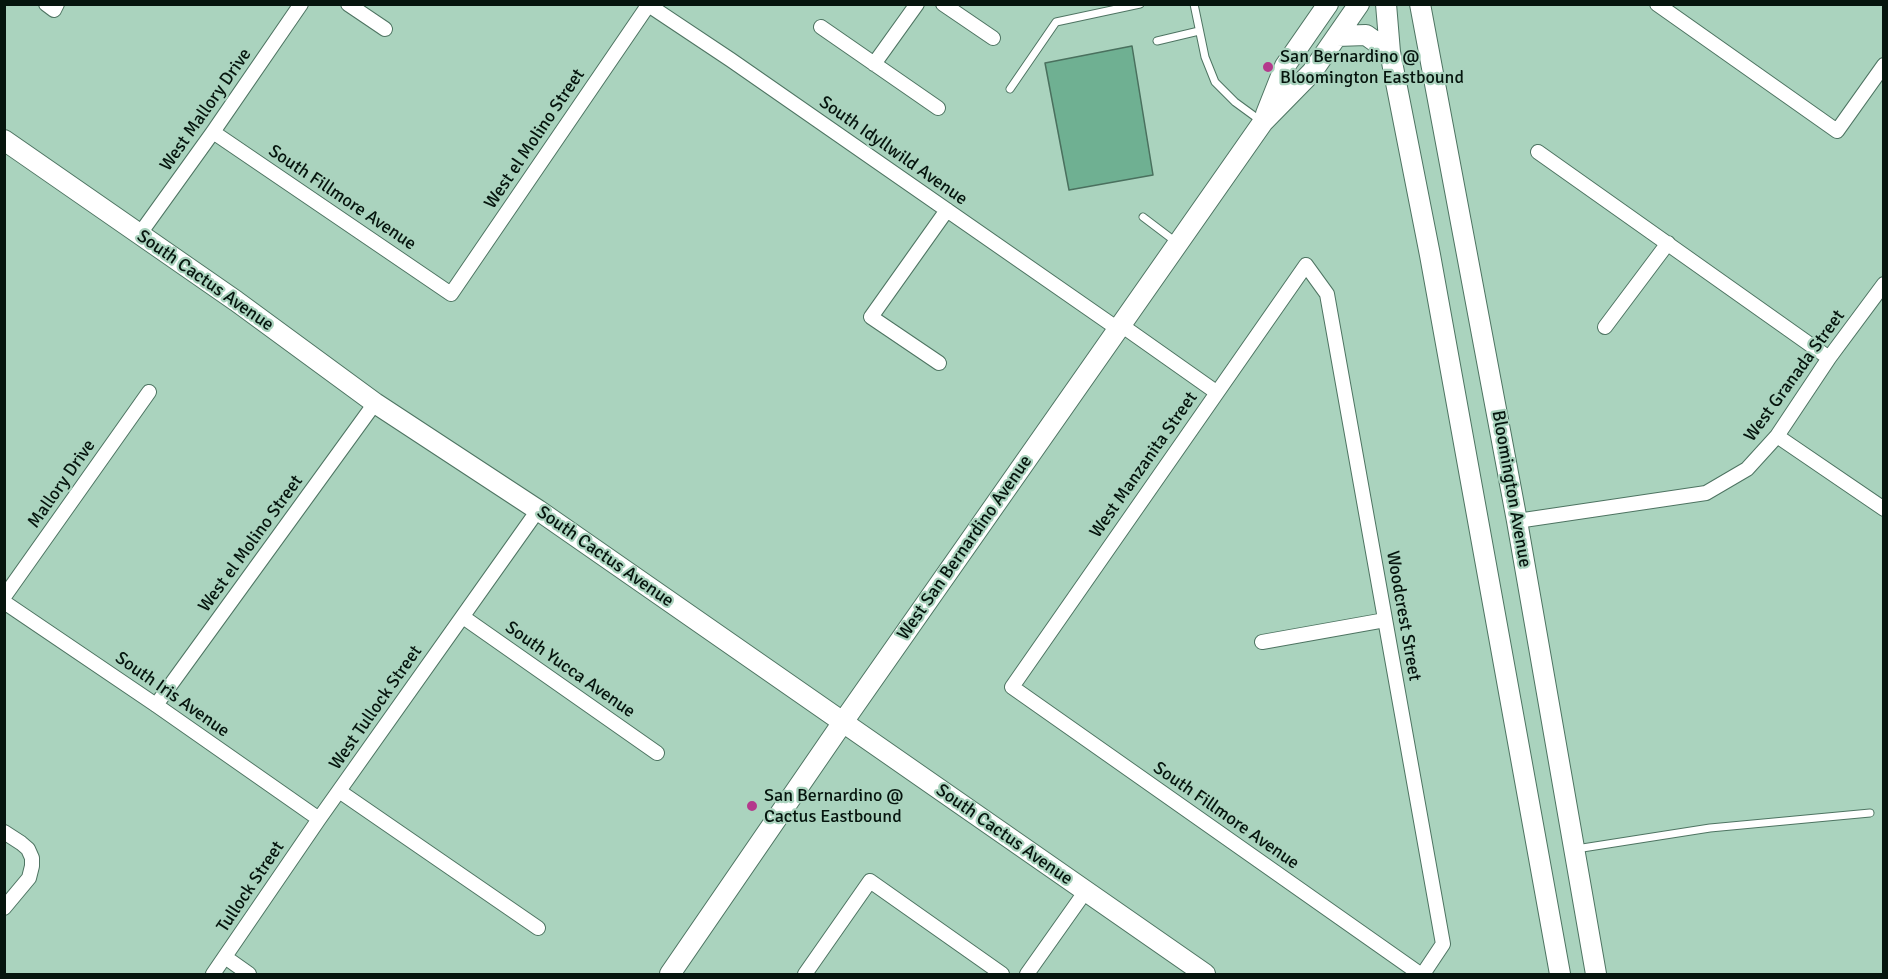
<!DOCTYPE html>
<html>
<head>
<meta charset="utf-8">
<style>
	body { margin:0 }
	#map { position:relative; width:1888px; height:979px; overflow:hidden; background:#aad3be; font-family:Signika,sans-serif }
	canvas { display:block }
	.frame { position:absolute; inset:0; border:6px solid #06150e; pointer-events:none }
</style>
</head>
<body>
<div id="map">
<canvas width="1888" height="979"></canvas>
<div class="frame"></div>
</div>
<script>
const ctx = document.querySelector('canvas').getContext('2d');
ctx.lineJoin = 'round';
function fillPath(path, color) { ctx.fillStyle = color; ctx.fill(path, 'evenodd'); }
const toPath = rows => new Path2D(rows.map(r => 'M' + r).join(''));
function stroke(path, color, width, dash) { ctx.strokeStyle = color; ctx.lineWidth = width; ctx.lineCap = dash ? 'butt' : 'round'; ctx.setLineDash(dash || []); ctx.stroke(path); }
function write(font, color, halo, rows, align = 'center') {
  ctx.font = font + ' Signika,sans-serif'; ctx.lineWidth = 4.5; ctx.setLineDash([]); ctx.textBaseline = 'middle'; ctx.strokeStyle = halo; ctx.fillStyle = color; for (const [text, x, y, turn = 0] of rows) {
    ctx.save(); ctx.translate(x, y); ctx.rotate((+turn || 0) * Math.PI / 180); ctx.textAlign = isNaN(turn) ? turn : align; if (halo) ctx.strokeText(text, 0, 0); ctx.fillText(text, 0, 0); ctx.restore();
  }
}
const building = toPath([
	[1132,46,1153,175,1069,190,1045,63,1132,46]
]);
const service = toPath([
	[1194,4,1205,57,1215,82,1235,102,1261,121],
	[1157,41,1199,31],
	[1010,89,1056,22,1140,4],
	[1143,217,1176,242],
	[1576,849,1710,828,1870,813]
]);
const minor = toPath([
	[46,4,54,10,57,4],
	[348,4,385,29],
	[647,4,731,60,1118,329],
	[943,4,993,38],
	[1657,4,1837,131,1884,65],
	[821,27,938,108],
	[874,64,917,4],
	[213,132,451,294,649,4],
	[1538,152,1829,358],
	[139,235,213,132,301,4],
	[1121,325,1216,392],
	[1605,327,1668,243],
	[939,363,871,317,947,210],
	[1777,436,1884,509],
	[1517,521,1706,493,1747,469,1777,436,1829,358,1884,284],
	[4,597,149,392],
	[4,602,156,705,319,819],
	[463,617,657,753],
	[1262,642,1385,620],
	[156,705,375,403],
	[339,791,538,928],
	[4,832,21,843,28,849,32,858,32,866,29,878,4,908],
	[225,957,249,974],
	[213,974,319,819,538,510],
	[805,974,870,881,1002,974],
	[1027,974,1085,892],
	[1420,974,1012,687,1306,265,1327,294,1443,944,1423,974]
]);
const secondary = toPath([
	[1386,4,1390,52,1430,255,1560,974],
	[1420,4,1517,521,1596,974],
	[1337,36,1366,35,1390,52],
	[1266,114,1285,66,1328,4],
	[4,140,236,301,375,403,538,510,1205,974],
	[670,974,843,722,1263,122,1312,72,1359,4]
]);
const markers = [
	[1268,67,6,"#b4398c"],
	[752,806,6,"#b4398c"]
];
const poiNames = [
	["San Bernardino @",1280,57],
	["Bloomington Eastbound",1280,78],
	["San Bernardino @",764,796],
	["Cactus Eastbound",764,817]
];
const streetNames = [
	["West Mallory Drive",206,110,-55],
	["West el Molino Street",535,139,-56],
	["South Idyllwild Avenue",893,151,35],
	["South Fillmore Avenue",342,198,34],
	["South Cactus Avenue",205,281,35],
	["West Granada Street",1795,376,-54],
	["West Manzanita Street",1144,465,-55],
	["Mallory Drive",62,484,-55],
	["Bloomington Avenue",1511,489,80],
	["West el Molino Street",251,544,-54],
	["West San Bernardino Avenue",965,548,-55],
	["South Cactus Avenue",605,557,35],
	["Woodcrest Street",1403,616,80],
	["South Yucca Avenue",570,670,35],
	["South Iris Avenue",172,695,35],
	["West Tullock Street",376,708,-55],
	["South Fillmore Avenue",1226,816,35],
	["South Cactus Avenue",1004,835,35],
	["Tullock Street",251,887,-56]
];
fillPath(building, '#6fb092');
stroke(building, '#4a705e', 1.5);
stroke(service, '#4e7462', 9);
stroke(minor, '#4e7462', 16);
stroke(secondary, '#4e7462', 22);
stroke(service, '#fff', 7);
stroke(minor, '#fff', 14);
stroke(secondary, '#fff', 20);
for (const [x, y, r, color] of markers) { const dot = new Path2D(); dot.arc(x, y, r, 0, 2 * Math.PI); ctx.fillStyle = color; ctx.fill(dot); stroke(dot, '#aad3be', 2); }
write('18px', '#06150e', '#aad3be', poiNames, 'left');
write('18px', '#06150e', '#aad3be', streetNames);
</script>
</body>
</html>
